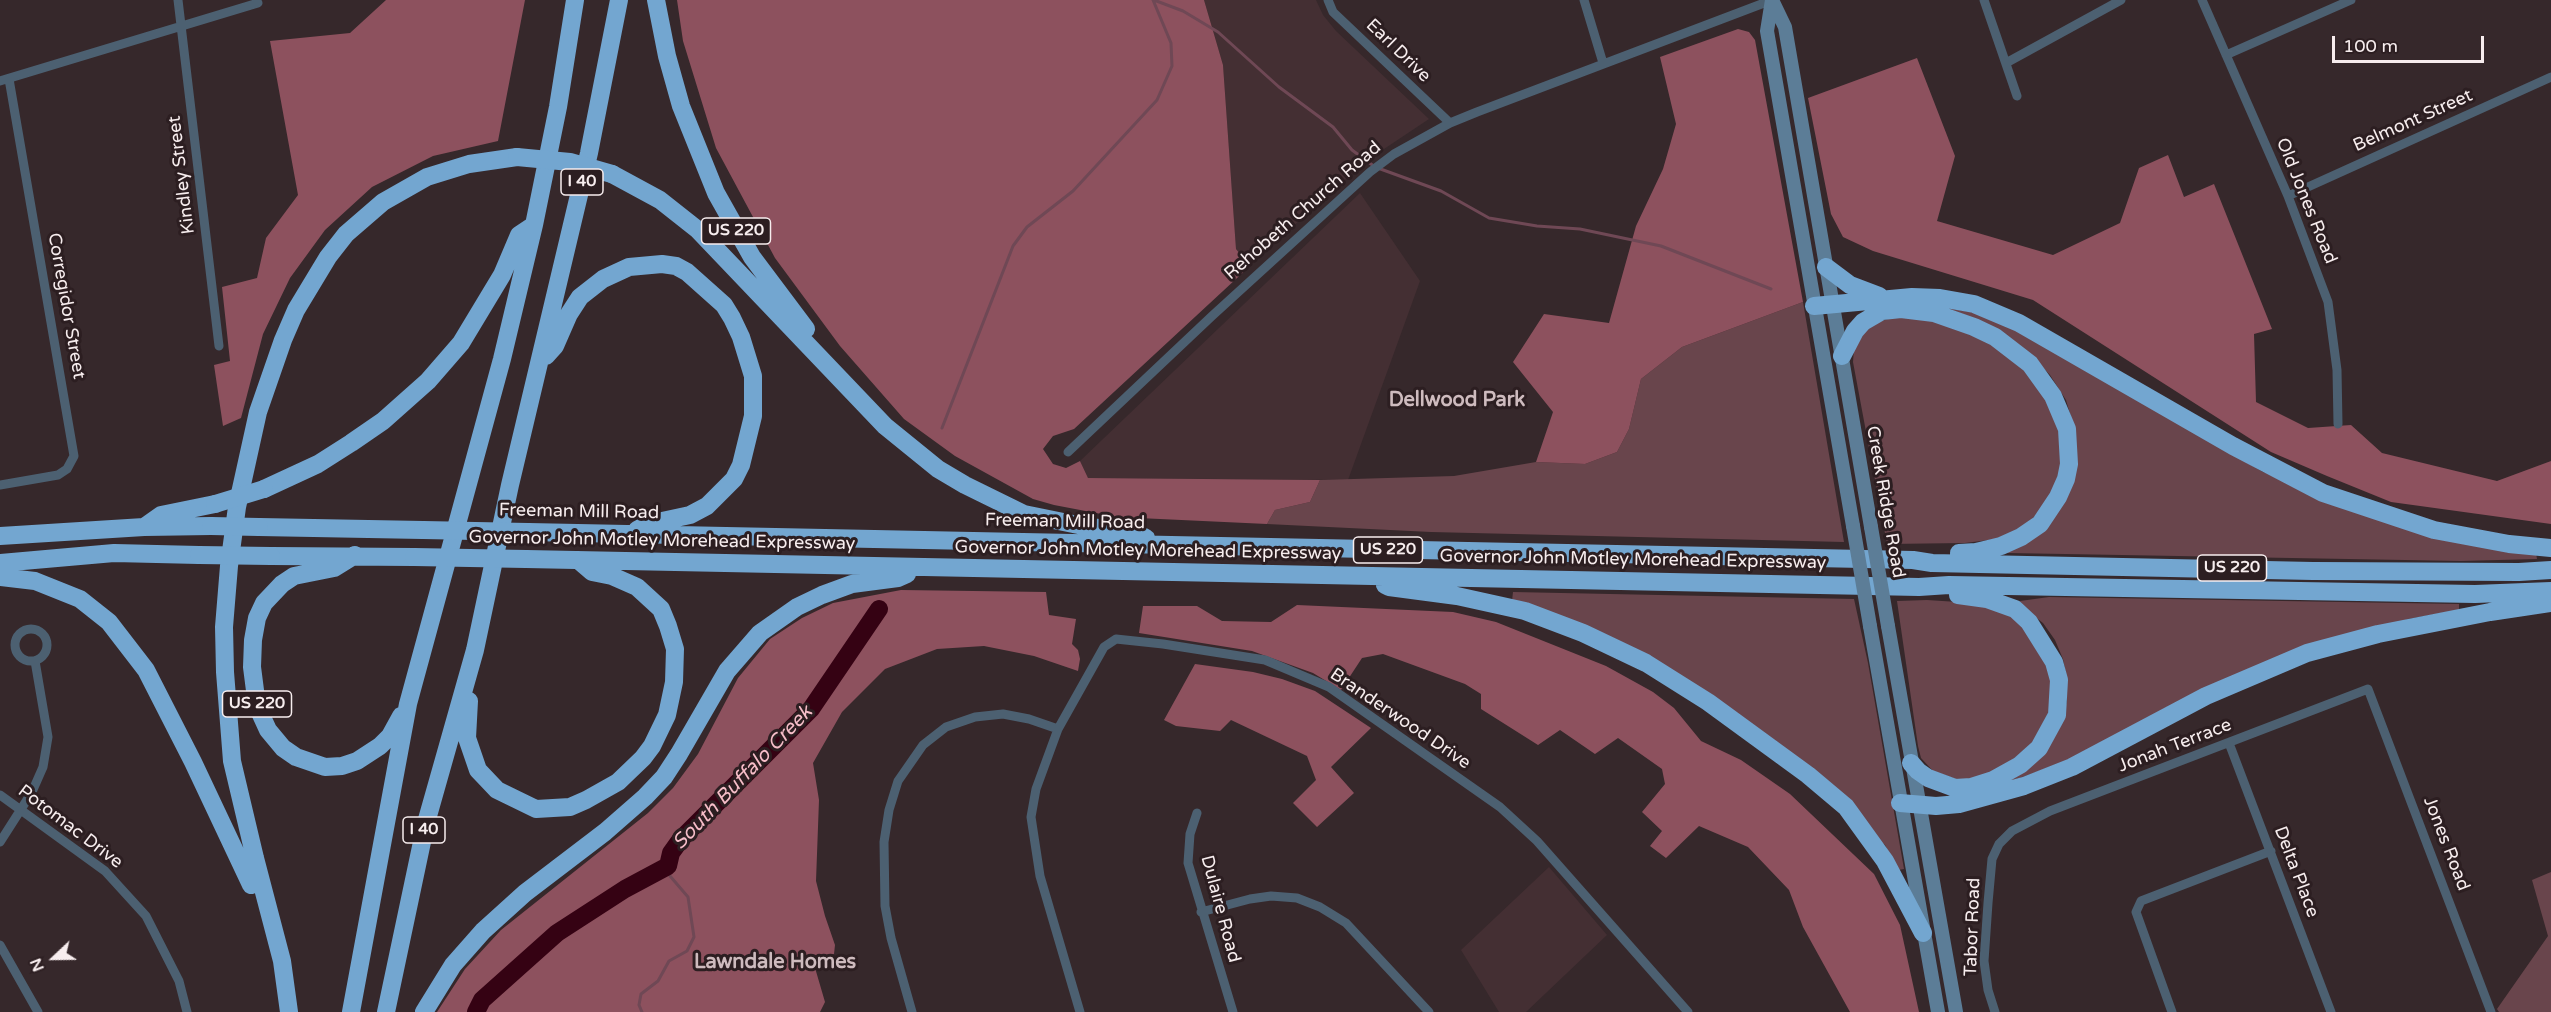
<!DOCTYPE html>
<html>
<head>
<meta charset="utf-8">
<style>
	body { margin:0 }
	#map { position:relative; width:2551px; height:1012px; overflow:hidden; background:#36282b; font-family:"Varela Round",sans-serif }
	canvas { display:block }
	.north { position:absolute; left:24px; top:928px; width:60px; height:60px; -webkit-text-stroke:4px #2c1e21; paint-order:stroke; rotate:248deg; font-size:16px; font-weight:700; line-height:24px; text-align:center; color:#f7edee }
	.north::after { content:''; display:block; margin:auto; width:21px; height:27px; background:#f7edee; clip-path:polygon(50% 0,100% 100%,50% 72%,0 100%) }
	.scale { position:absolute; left:2332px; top:36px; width:152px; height:27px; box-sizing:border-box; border:3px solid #f7edee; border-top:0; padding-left:8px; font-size:18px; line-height:21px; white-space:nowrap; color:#f7edee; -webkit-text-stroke:4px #2c1e21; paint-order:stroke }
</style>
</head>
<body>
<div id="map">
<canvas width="2551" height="1012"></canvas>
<div class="north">N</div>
<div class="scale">100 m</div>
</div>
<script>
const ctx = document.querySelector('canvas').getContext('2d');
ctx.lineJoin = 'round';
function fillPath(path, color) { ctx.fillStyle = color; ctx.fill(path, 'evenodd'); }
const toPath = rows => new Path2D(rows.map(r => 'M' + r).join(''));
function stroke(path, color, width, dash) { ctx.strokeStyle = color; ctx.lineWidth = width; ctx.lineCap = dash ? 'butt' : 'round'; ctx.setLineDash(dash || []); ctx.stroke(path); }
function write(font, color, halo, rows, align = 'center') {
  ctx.font = font + ' "Varela Round",sans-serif'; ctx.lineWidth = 6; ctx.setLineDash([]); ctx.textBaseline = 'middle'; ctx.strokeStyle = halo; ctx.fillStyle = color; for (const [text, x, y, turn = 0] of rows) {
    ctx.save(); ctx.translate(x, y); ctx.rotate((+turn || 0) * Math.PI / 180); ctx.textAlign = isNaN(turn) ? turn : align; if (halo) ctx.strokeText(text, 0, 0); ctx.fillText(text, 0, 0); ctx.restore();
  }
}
const built = toPath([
	[1204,0,1316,0,1323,15,1336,31,1429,119,1384,149,1338,185,1250,266,1236,249,1223,65],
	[1360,193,1420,281,1348,480,1088,478,1080,461],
	[1549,867,1607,935,1526,1012,1499,1012,1461,950]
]);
const green = toPath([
	[1803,302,1844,542,1431,532,1267,524,1275,510,1310,502,1320,480,1454,476,1536,462,1585,464,1617,452,1629,429,1641,379,1682,347],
	[1936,306,1977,313,2011,326,2263,472,2536,553,2537,559,2461,561,2008,553,2007,549,2044,528,2073,424,2066,400,2050,375,2029,353],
	[1894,317,1934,320,1988,342,2015,361,2039,385,2062,437,2063,460,2057,482,2043,507,2027,525,1997,539,1965,543,1887,544,1853,362,1854,348,1862,333,1872,324],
	[1513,592,1854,599,1868,663,1904,869,1898,870,1885,845,1682,679,1512,601],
	[2049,597,2459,604,2459,610,2408,619,2054,766,1982,791,2061,723,2067,701,2067,680,2063,659,2055,640,2043,623,2021,606,2020,601],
	[1927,600,1973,603,1999,609,2025,625,2051,670,2051,708,2031,746,1997,771,1962,781,1933,771,1921,758,1918,746,1897,601],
	[2551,872,2551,1012,2499,1012,2497,1009,2548,936,2532,880]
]);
const forest = toPath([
	[386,0,525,0,498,141,433,156,372,187,325,230,290,278,263,334,241,418,223,426,214,365,230,361,222,287,257,278,266,238,298,195,270,41,350,33],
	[677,0,1204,0,1223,65,1236,249,1250,266,1074,429,1053,436,1043,449,1053,464,1066,468,1080,461,1088,478,1320,480,1310,502,1275,510,1267,524,1117,517,1054,505,1033,499,955,456,904,419,840,346,775,258,716,148,683,41],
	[1738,29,1749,32,1755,40,1803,302,1682,347,1641,379,1629,429,1617,452,1585,464,1536,462,1553,412,1513,362,1544,314,1609,323,1636,226,1663,169,1676,124,1660,57],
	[1917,58,1955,156,1937,221,2053,255,2120,223,2139,168,2168,155,2184,197,2214,184,2272,329,2254,334,2256,402,2308,428,2351,425,2382,453,2497,481,2551,461,2551,524,2391,502,2327,476,2271,452,2033,300,1873,251,1843,237,1831,214,1808,98],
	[901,590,1046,592,1049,615,1076,619,1072,644,1078,650,1080,659,1078,671,1034,656,984,646,937,649,885,669,842,712,813,763,819,800,816,881,825,916,835,945,834,954,813,961,825,1002,820,1012,437,1012,465,969,501,930,648,813,673,788,698,754,738,678,770,639,802,618,833,603],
	[1297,605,1453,612,1496,622,1606,666,1653,692,1674,708,1701,741,1741,760,1790,794,1874,874,1900,925,1919,1012,1850,1012,1803,927,1789,890,1748,847,1699,826,1666,858,1650,846,1662,831,1642,812,1665,784,1662,769,1618,738,1595,754,1560,730,1538,745,1481,709,1481,694,1465,684,1383,654,1362,658,1341,690,1313,673,1252,651,1139,633,1143,606,1197,606,1222,621,1271,622],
	[1195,664,1253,672,1282,679,1315,691,1371,728,1331,767,1354,793,1317,827,1293,803,1316,780,1307,756,1231,720,1220,731,1176,726,1164,720]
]);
const stream = toPath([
	[1154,0,1183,11,1218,32,1279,87,1333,127,1352,150,1375,167,1441,191,1489,218,1537,226,1580,229,1661,246,1771,289],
	[942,428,1013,246,1027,227,1073,191,1157,100,1172,66,1171,43,1153,0],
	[642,1012,639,1005,641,994,658,981,669,961,687,951,694,937,688,897,670,876,668,866]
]);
const river = toPath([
	[476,1012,482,1000,557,933,625,889,668,866,671,853,681,839,811,709,879,609]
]);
const street = toPath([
	[178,0,219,346],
	[1328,0,1333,12,1450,123],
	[1584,0,1603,63],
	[1984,0,2017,96],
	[2202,0,2288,196,2328,302,2337,370,2338,424],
	[2226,55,2351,0],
	[2006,63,2121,0],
	[0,81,258,3],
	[2288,196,2551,77],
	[1068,452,1212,316,1370,172,1394,154,1450,123,1477,112,1772,0],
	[0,485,58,475,67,469,74,456,9,79],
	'15 645a16 16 0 1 1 32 0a16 16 0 1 1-32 0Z',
	[2229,743,2331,1012],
	[0,795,105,871,146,916,179,981,187,1012],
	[1197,813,1190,834,1188,863,1233,1012],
	[0,842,32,792,43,767,48,737,35,661],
	[1201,912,1250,899,1271,896,1297,898,1320,907,1346,923,1429,1012],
	[0,945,38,1012],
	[912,1012,891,938,885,906,884,842,889,810,898,781,923,745,946,727,975,717,1003,714,1029,719,1058,729],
	[1080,1012,1040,876,1031,817,1036,789,1058,729,1104,647,1116,639,1163,644,1265,660,1329,687,1500,807,1537,841,1688,1012],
	[1995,1012,1988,990,1984,961,1988,903,1992,859,1999,844,2012,831,2050,811,2368,689,2491,1012],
	[2172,1012,2136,912,2141,901,2271,851]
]);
const secondary = toPath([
	[1772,0,1785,27,1871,527],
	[1772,0,1767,31,1853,526],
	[1870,626,1938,1012],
	[1888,626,1956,1012]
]);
const highway = toPath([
	[656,0,667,56,681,106,716,193,752,257,806,329],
	[612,174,660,200,698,230,885,426,938,469,965,485,1024,514,1083,526,1137,533,1146,538],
	[1826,267,1850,285,1879,296],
	[1814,306,1912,297,1940,298,1974,304,2019,323,2233,446,2323,493,2434,530,2509,544,2551,548],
	[1882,311,1901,309,1934,313,1974,327,1995,337,2030,364,2053,396,2067,429,2069,464,2066,479,2058,497,2040,524,2021,537,2001,546,1976,552,1959,553],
	[546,356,555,346,569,314,580,297,603,279,629,267,662,264,676,266,687,272,724,305,732,318,741,337,753,376,753,416,741,465,734,479,707,506,690,515,648,524,637,530],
	[1842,356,1855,331,1863,322,1882,311],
	[264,489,318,464,351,443,383,421,428,381,461,343,502,275,519,235,534,225],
	[144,527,161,515,215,504],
	[259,527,423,530],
	[528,532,1913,560,1932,563,2313,571,2519,572,2551,570],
	[0,536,144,527,211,526],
	[355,555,334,568,294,576,282,584,264,603,257,618,253,640,252,667,257,706,268,730,283,748,296,757,325,767,342,766,357,761,380,746,390,736,401,716],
	[271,556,414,557],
	[526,559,1919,587,1949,585,2475,594,2551,591],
	[0,563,114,553,199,555],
	[0,577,35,581,80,599,109,622,146,670,193,762,251,885],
	[1385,585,1389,587,1457,596,1525,611,1583,633,1646,663,1708,702,1808,775,1846,807,1885,861,1923,933],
	[469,701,467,738,478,770,497,790,536,809,570,807,586,800,618,782,643,758,652,746,667,715,674,682,675,649,668,626,661,609,637,587,612,576,592,572,578,560],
	[1911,763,1918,771,1928,778,1955,788,1971,787,1993,780,2020,765,2039,748,2057,715,2059,680,2054,662,2029,622,2015,609,1987,599,1958,595],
	[1900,803,1936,806,1959,804,2024,786,2072,767,2206,696,2307,653,2378,634,2490,612,2551,603],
	[289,1012,282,961,255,858,232,761,225,672,224,627,229,566,237,507,258,412,283,340,296,310,328,257,346,234,383,202,427,177,469,164,517,157],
	[351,1012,408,704,502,359,534,225,558,107,575,0],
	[386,1012,426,823,475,650,510,485,589,153,619,0],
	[424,1012,453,965,483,931,525,893,605,832,645,797,664,777,679,754,727,671,760,633,797,607,822,595,852,584,898,578,907,574]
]);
const secondaryBridge = toPath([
	[1853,526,1870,626],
	[1871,527,1888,626]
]);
const highwayBridge = toPath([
	[517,157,570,162,612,174],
	[215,504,264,489],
	[211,526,259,527],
	[423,530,528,532],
	[199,555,271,556],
	[414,557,526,559]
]);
const shields = [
	[582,182,42],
	[736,231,69],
	[1388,550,69],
	[2232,568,69],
	[257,704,69],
	[424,830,42]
];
const shieldNames = [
	["I 40",582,182],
	["US 220",736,231],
	["US 220",1388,550],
	["US 220",2232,568],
	["US 220",257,704],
	["I 40",424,830]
];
const streetNames = [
	["Earl Drive",1398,51,44],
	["Belmont Street",2413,121,-24],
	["Kindley Street",182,175,-97],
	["Old Jones Road",2306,201,68],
	["Rehobeth Church Road",1303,211,-41],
	["Corregidor Street",66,306,80],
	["Creek Ridge Road",1885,502,80],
	["Freeman Mill Road",579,512,1],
	["Freeman Mill Road",1065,522,1],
	["Governor John Motley Morehead Expressway",662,541,1],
	["Governor John Motley Morehead Expressway",1148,551,1],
	["Governor John Motley Morehead Expressway",1633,560,1],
	["Branderwood Drive",1400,719,34],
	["Jonah Terrace",2175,746,-21],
	["Potomac Drive",70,827,37],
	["Jones Road",2446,844,69],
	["Delta Place",2296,872,69],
	["Dulaire Road",1220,909,75],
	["Tabor Road",1973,927,-88]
];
const neighbourhoodNames = [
	["Dellwood Park",1457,401],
	["Lawndale Homes",775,963]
];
const waterNames = [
	["South Buffalo Creek",743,778,-46]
];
fillPath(built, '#442f33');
fillPath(green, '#69454c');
fillPath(forest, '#8d515e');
stroke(stream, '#6f4855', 3);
stroke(river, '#350213', 18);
stroke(street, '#4c6071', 9);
stroke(secondary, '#5c7d97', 14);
stroke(highway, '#73a6d0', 18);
stroke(secondaryBridge, '#5c7d97', 14);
stroke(highwayBridge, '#73a6d0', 18);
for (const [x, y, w] of shields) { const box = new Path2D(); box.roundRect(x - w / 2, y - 13, w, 26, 4.5); ctx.fillStyle = '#2c1e21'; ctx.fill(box); stroke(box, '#f7edee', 1.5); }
write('bold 16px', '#f7edee', null, shieldNames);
write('18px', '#f7edee', '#2c1e21', streetNames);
write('bold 20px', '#cebbbe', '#2c1e21', neighbourhoodNames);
write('italic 20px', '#f6bdc8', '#2c1e21', waterNames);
</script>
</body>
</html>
